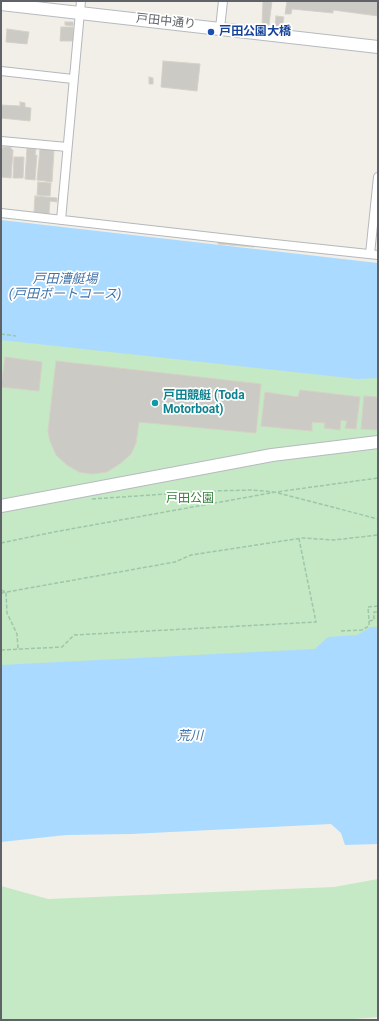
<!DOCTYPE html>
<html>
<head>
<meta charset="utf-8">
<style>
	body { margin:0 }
	#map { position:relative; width:379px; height:1021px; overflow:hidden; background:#f1efe8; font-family:Roboto,sans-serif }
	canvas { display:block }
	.frame { position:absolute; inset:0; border:2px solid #5f6368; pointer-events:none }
</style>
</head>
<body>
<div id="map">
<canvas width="379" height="1021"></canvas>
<div class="frame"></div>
</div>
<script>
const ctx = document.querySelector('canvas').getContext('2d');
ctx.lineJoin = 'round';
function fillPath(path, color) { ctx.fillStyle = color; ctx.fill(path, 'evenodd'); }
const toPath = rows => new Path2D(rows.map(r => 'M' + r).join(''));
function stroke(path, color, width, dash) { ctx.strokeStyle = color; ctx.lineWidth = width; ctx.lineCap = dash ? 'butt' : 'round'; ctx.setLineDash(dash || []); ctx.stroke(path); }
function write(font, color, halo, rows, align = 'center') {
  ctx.font = font + ' Roboto,"Noto Sans JP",sans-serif'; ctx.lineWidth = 3.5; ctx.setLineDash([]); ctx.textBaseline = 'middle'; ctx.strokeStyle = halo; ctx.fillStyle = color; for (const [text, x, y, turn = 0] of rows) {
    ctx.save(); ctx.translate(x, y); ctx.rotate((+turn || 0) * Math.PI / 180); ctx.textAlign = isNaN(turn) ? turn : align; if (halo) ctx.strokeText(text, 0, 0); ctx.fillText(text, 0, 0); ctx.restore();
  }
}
const green = toPath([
	[1,221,378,269,378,729,1,734],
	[378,879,378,1017,342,1020,1,1020,1,886,48,899,334,887]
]);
const water = toPath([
	[1,220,378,263,378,378,358,379,1,340],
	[371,627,378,627,378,844,345,845,341,833,331,824,131,834,66,835,1,842,1,665,315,649,328,637,357,635]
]);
const building = toPath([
	[263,1,272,1,269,25,262,24,263,1],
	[287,1,378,1,378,16,333,10,333,13,292,9,291,14,285,14,287,1],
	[276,16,284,17,282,28,275,27,276,16],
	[65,22,73,22,73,26,65,25,65,22],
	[61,27,73,27,73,41,60,41,61,27],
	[7,29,29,32,27,44,6,42,7,29],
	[163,61,200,64,197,91,161,87,163,61],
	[149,77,153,78,153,84,149,84,149,77],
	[20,102,25,103,25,107,31,108,30,121,1,118,1,105,20,106,20,102],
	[3,147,11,147,11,149,13,150,11,178,1,177,1,149,2,149,3,147],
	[27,148,36,149,35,155,37,155,35,180,25,179,27,148],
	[40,149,54,150,52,182,37,180,40,149],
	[14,157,24,157,23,178,13,178,14,157],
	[38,182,51,183,50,196,37,195,38,182],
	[35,196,57,198,57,202,50,201,49,214,34,212,35,196],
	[218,241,254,244,254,247,218,244,218,241],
	[5,357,42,362,39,391,1,387,5,357],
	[56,361,261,384,256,433,139,422,136,443,131,454,121,463,107,472,92,474,79,472,67,465,56,455,50,441,48,431,56,361],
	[300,390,360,397,356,429,345,428,347,421,341,420,340,430,324,428,325,423,312,422,312,431,261,426,265,392,298,397,300,390],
	[364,396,378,397,378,430,361,429,364,396]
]);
const path = toPath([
	[1,334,16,336],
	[278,493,378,519],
	[92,499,211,491,251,490,274,492],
	[1,543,54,532,276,492,378,478],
	[1,590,6,592,7,613,17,634,18,649],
	[1,593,175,562,191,555,302,538,334,540,378,535],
	[378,606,368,607,369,621,374,620,374,612,378,612],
	[341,631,362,630,369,626,369,621],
	[1,650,62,647,74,635,316,622,299,539]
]);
const street = toPath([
	[220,28,223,1],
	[1,71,73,79],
	[1,141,67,147],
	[1,213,256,242,378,255],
	[61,220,81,1],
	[370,254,378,177]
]);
const secondary = toPath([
	[1,4,378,47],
	[1,506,272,455,378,442]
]);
const markers = [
	[211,32,4,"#1a4fb4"],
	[155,403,4,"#0f9aa8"]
];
const streetNames = [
	["戸田中通り",166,22,6]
];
const transitNames = [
	["戸田公園大橋",219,32]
];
const cultureNames = [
	["戸田競艇 (Toda",163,396],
	["Motorboat)",163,410]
];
const parkNames = [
	["戸田公園",190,499]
];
const waterNames = [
	["戸田漕艇場",65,280],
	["(戸田ボートコース)",65,295],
	["荒川",190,737]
];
fillPath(green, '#c5e8c5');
fillPath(water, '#aadaff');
fillPath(building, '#cccac5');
stroke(building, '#d6d1c6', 1);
stroke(street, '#b5b8bc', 10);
stroke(secondary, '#b6babf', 14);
stroke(path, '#9cc7a9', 1.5, [4, 2]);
stroke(street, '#fff', 8);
stroke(secondary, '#fff', 12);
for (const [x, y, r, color] of markers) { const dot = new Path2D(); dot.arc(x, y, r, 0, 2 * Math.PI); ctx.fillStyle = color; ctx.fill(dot); stroke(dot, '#fff', 1.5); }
write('12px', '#5f6368', '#fff', streetNames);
write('bold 12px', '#164399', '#fff', transitNames, 'left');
write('bold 12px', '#0d838f', '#fff', cultureNames, 'left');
write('12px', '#348238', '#fff', parkNames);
write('italic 13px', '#4174aa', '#fff', waterNames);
</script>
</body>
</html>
